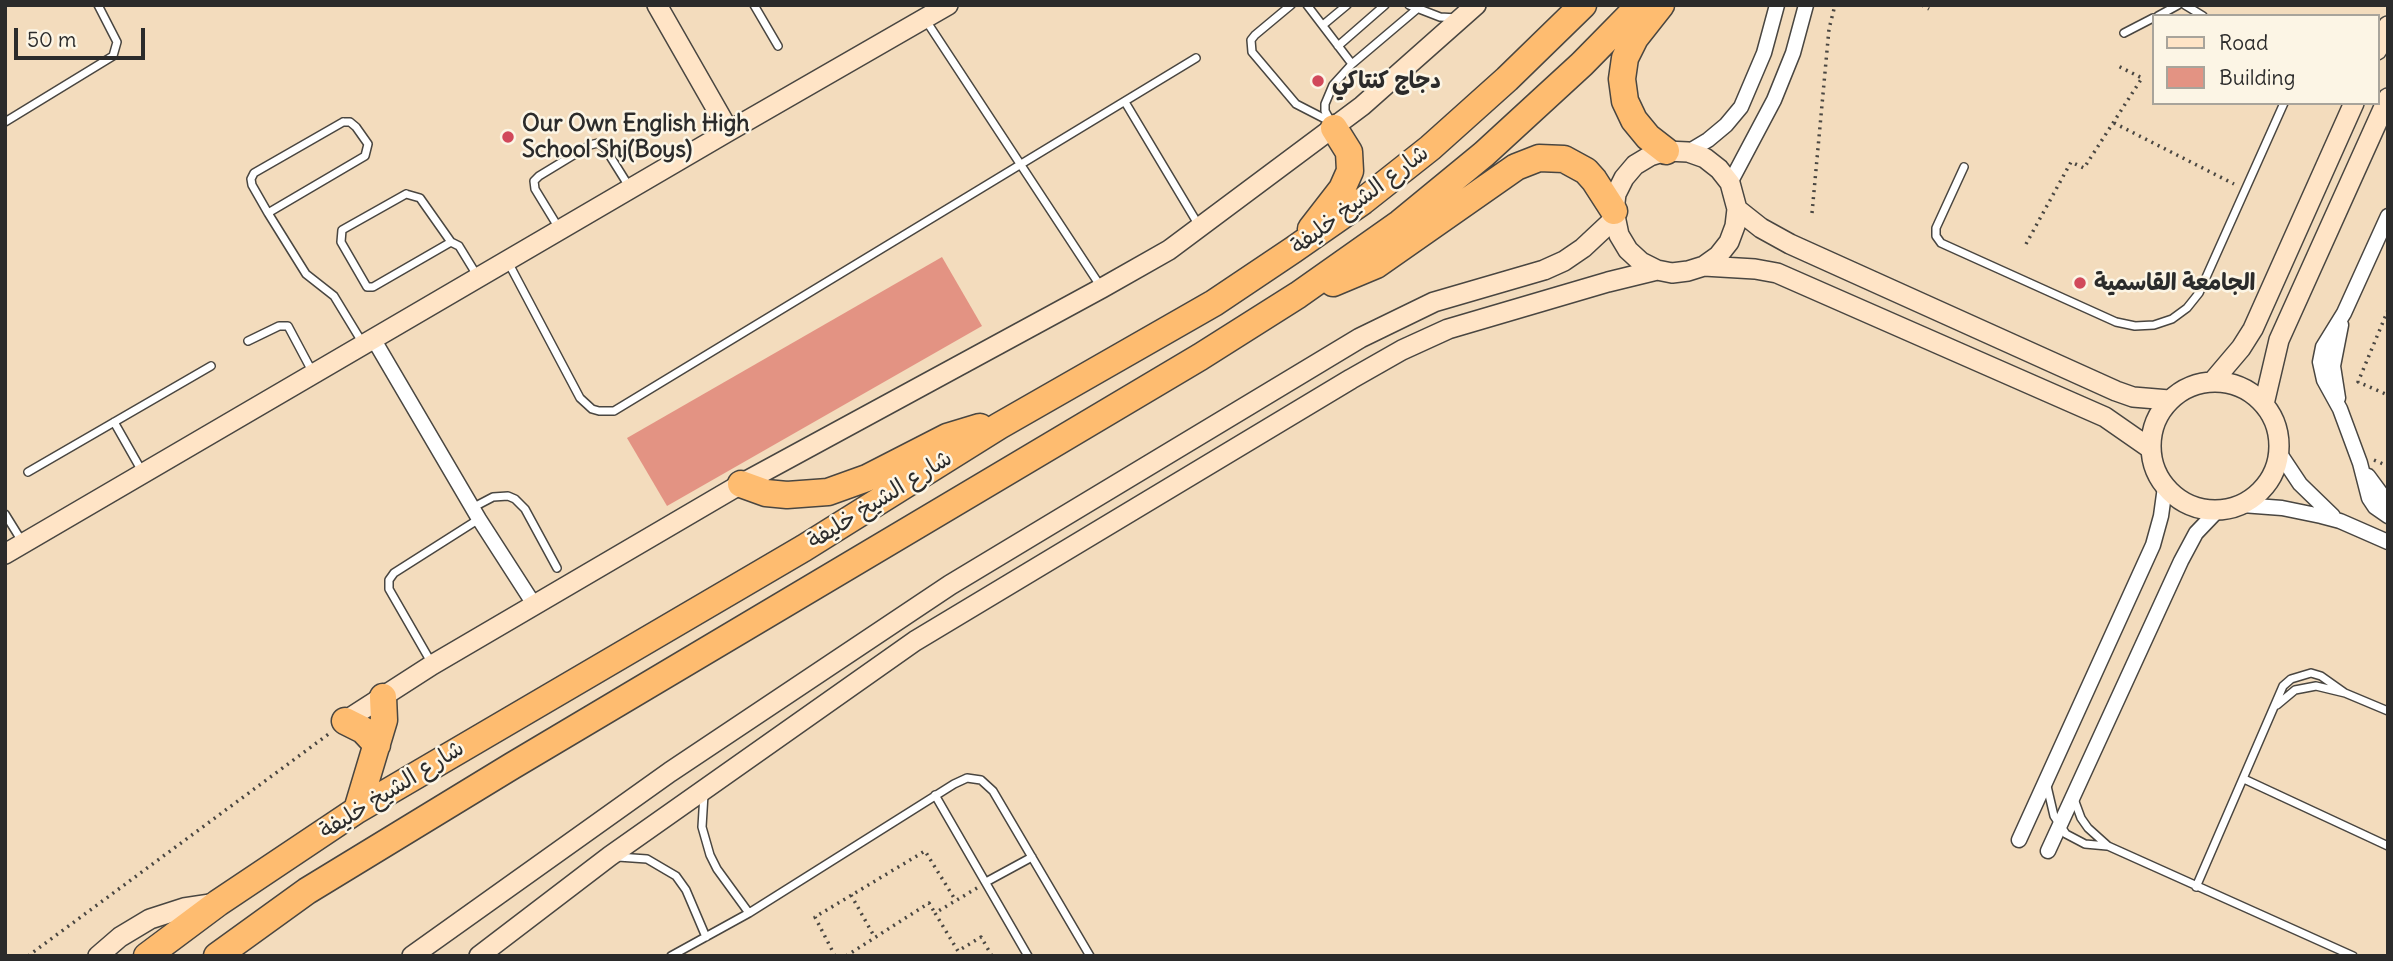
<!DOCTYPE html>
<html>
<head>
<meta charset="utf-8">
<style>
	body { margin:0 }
	#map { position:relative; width:2393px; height:961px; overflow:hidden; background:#f3dcbd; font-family:Delius,sans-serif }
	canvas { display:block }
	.frame { position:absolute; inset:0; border:7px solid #2b2b2b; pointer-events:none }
	.legend { position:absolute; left:2152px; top:14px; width:228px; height:91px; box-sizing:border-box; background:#fcf5e5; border:2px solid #a8a49b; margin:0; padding:9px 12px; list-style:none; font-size:21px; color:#2b2b2b }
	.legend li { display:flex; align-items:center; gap:14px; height:35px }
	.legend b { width:35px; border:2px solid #a8a49b }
	.scale { position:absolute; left:14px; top:28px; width:131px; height:32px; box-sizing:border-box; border:4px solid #2b2b2b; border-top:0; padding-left:9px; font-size:21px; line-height:24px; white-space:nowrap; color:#2b2b2b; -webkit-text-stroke:5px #fcf5e5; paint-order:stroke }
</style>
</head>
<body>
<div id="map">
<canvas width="2393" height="961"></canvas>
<div class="frame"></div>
<ul class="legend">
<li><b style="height:9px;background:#ffe4c6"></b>Road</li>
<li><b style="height:19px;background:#e39383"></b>Building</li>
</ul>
<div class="scale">50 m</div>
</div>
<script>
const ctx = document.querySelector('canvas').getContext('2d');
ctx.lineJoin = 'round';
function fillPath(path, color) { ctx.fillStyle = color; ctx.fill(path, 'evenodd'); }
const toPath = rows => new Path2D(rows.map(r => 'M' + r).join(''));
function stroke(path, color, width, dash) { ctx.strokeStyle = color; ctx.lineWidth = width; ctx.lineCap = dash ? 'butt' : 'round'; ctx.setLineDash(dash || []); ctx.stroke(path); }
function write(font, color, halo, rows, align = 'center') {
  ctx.font = font + ' Delius,"Playpen Sans Arabic",sans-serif'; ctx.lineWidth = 5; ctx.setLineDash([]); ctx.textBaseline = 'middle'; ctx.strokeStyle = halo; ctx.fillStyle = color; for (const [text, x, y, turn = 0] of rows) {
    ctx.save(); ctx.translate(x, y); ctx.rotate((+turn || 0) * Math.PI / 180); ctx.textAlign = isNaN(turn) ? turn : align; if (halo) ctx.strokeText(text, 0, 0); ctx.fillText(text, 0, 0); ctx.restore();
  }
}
const building = toPath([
	[942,257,982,326,667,506,627,438]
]);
const path = toPath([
	[1922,5,1929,9],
	[2114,123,2234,184],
	[1812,213,1829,29,1835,5],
	[2026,244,2071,162,2084,168,2142,78,2118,66],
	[2388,310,2358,382,2388,395],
	[2374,460,2388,466],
	[977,888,935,913,958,951,981,937,992,956],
	[851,895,874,936],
	[28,956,330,733],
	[835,956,815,917,925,851,956,901],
	[846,956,929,903,935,913]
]);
const lane = toPath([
	[754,5,778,46],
	[1291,5,1255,35,1251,40,1252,52,1296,104,1331,122],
	[1307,5,1352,64],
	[1409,5,1440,17,1457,18],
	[2185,5,2203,16],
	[2158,16,2178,5],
	[925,19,1101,287],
	[1323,25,1347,5],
	[2124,33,2153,18],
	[1338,46,1385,5],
	[1125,102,1198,224],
	[5,122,113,56,117,42,98,5],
	[343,122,350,122,356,127,368,144,365,156,268,213,252,185,251,179,254,173,343,122],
	[1331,122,1325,111,1325,104,1333,85,1352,64,1417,9],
	[1964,167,1936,228,1936,236,1941,243,2116,322,2135,326,2154,325,2172,319,2187,308,2199,293,2284,103],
	[406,194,420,198,451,242,373,287,367,287,341,242,342,230,406,194],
	[268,213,306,274,334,296,362,342],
	[560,230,535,189,534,181,539,176,590,145,598,143,605,148,630,188],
	[451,242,459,246,478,277],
	[508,262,580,398,592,409,599,411,614,411,1196,58],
	[248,341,279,326,288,326,313,373],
	[114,422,143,473],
	[28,472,211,366],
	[472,508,493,497,508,496,515,499,525,509,557,568],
	[5,514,23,543],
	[431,662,389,589,389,580,394,573,479,519],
	[2277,705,2295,690,2316,686,2345,693,2388,711],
	[2244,779,2388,846],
	[2047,786,2054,816,2066,834,2085,844,2107,846],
	[704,794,702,827,710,855,717,869,749,913],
	[935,795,1028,956],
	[2074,799,2081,818,2088,828,2108,846,2353,956],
	[618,857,647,859,676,876,686,890,706,937],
	[986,882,1032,857],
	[2196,887,2283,686,2291,679,2311,673,2321,676,2345,693],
	[671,956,749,913,954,784,967,778,981,780,993,791,1090,956]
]);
const street = toPath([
	[1688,152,1708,140,1726,125,1741,107,1764,53,1777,5],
	[1730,183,1774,100,1793,53,1806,5],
	[2388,216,2344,313,2323,347,2320,362,2324,380,2340,409,2360,463,2369,498,2375,507,2388,516],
	[374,340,479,519,535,606],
	[2338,398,2333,366,2341,325],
	[2280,454,2300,484,2333,516],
	[2368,476,2388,503],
	[2242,505,2282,508,2321,516,2340,521,2388,542],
	[2019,840,2153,545,2161,516,2165,487],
	[2048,851,2181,561,2196,533,2218,510]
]);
const secondary = toPath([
	[657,5,729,131],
	[2377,50,2388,26],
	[1737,209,1761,228,1790,244,2116,391,2133,397,2169,400],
	[1704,266,1718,256,1729,242,1735,226,1737,209,1730,183,1719,169,1705,158,1688,152,1666,151,1650,156,1635,165,1624,178,1616,194,1614,211,1619,235,1628,250,1641,262,1657,270,1672,273,1688,271,1704,266,1755,269,1777,273,2105,417,2151,449],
	[2213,381,2241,348,2253,329,2354,103],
	'2151 446a64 64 0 1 1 128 0a64 64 0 1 1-128 0Z',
	[2264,404,2279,340,2388,98],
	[5,554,729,131,948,5],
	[345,721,432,665,741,484,1102,288,1169,250,1362,106,1476,5],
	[98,956,120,937,150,919,184,908,217,903],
	[412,956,670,772,950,585,1360,338,1434,302,1544,270,1564,261,1583,248,1614,219],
	[479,956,610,856,915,641,1351,379,1402,350,1448,329,1608,282,1657,270]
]);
const highway = toPath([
	[1661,5,1635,38,1625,58,1622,79,1625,101,1634,120,1648,137,1666,151],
	[1311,229,1342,189,1350,171,1349,152,1334,128],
	[1333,283,1376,265,1516,167,1539,158,1564,159,1586,171,1594,180,1614,211],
	[741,484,766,493,787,495,828,492,867,478,947,437,980,427],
	[345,721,363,730,377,745],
	[357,810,384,720,383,697],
	[147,956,218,903,357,810,804,548,999,426,1214,303,1293,250,1363,201,1430,148,1507,79,1583,5],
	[217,956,307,891,512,766,1200,357,1298,295,1400,223,1484,154,1582,64,1640,5]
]);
const markers = [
	[1318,81,7,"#d1495b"],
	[508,137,7,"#d1495b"],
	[2080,283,7,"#d1495b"]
];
const poiNames = [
	["دجاج كنتاكي",1332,81],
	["Our Own English High",522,124],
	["School Shj(Boys)",522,150],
	["الجامعة القاسمية",2094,283]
];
const streetNames = [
	["شارع الشيخ خليفة",1360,200,-37],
	["شارع الشيخ خليفة",880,500,-32],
	["شارع الشيخ خليفة",392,790,-32]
];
fillPath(building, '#e39383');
stroke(lane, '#494641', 10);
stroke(street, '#494641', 17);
stroke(secondary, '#494641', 22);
stroke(highway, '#494641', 29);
stroke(path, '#494641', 3.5, [2, 5]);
stroke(lane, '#fff', 7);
stroke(street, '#fff', 14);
stroke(secondary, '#ffe4c6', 19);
stroke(highway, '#febc70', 26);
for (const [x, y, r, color] of markers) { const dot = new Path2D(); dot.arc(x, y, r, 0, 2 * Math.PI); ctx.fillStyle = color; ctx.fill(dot); stroke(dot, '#fcf5e5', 2.5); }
write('bold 23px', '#2b2b2b', '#fcf5e5', poiNames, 'left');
write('23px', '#2b2b2b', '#fcf5e5', streetNames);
</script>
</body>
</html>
